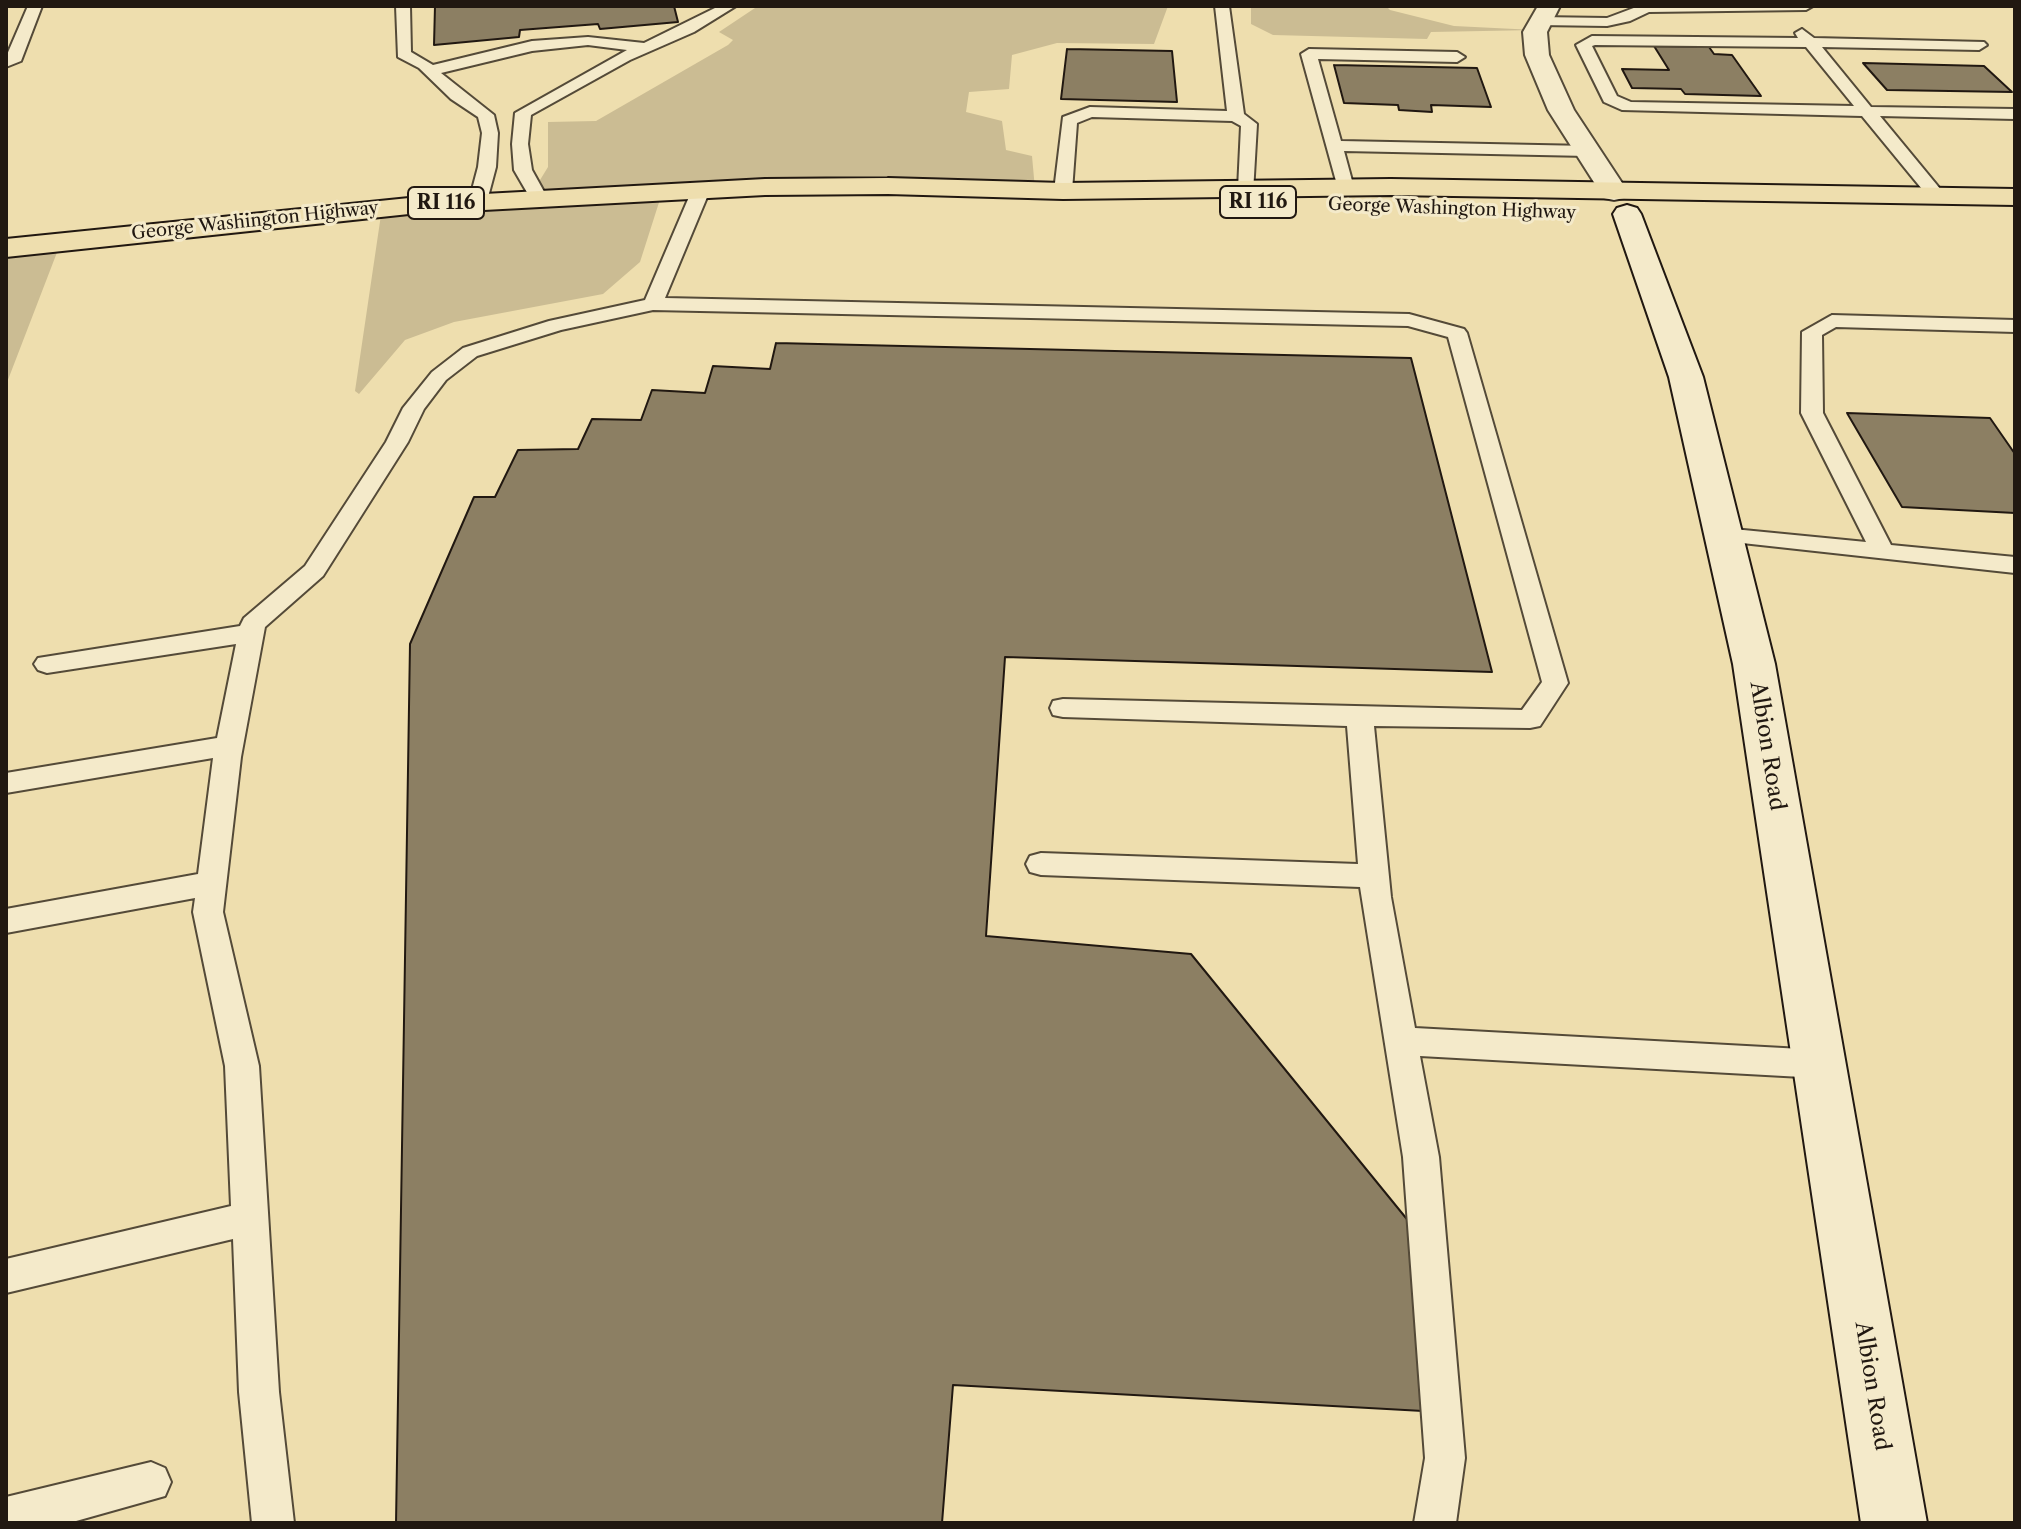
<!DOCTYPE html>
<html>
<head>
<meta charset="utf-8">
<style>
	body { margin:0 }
	#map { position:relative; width:2021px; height:1529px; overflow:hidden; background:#eedeae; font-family:"Libre Caslon Text",serif }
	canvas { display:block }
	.frame { position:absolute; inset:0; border:8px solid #211811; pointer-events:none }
</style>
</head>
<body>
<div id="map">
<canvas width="2021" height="1529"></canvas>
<div class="frame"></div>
</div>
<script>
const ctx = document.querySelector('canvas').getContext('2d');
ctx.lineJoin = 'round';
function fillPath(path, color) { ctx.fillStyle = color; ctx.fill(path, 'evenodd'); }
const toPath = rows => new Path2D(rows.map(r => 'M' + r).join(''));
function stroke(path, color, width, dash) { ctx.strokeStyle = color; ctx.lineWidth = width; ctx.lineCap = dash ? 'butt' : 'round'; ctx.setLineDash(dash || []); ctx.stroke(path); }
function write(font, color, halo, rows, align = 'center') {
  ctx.font = font + ' "Libre Caslon Text",serif'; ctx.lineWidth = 6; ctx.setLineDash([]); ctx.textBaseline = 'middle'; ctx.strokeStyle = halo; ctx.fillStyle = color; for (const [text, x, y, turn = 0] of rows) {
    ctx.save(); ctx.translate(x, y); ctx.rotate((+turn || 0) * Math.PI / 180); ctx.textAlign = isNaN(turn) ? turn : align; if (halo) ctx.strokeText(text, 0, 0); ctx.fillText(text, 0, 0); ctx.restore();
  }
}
const green = toPath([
	[758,6,1168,6,1154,44,1057,43,1012,55,1009,89,969,92,966,112,1002,121,1006,150,1032,156,1035,189,662,193,640,262,603,294,454,322,405,340,359,394,355,391,382,208,529,198,548,167,548,122,596,121,728,45,733,40,719,32],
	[1251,6,1386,6,1390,10,1454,26,1535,30,1431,32,1427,39,1273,35,1251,24],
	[61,242,6,385,6,246]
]);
const building = toPath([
	[435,6,674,6,678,22,600,29,598,24,520,30,519,37,434,45,435,6],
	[1654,46,1709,47,1714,54,1732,55,1761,96,1685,94,1681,89,1632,88,1622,69,1669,70,1654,46],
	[1067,49,1172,51,1177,102,1061,99,1067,49],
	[1863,63,1984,66,2012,92,1887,90,1863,63],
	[1334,65,1477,68,1491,107,1431,105,1432,112,1399,110,1398,105,1344,103,1334,65],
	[776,343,1411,358,1492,672,1005,657,986,936,1191,954,1419,1234,1441,1412,953,1385,942,1523,396,1523,410,644,474,497,495,497,518,450,578,449,592,419,641,420,652,390,705,393,713,366,770,369,776,343],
	[1847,413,1990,418,2015,454,2015,513,1902,507,1847,413]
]);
const lane = toPath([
	[28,6,42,6,21,61,6,67,6,57,28,6],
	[396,6,410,6,411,52,433,65,532,41,588,37,644,43,719,6,736,6,694,32,630,60,531,115,528,144,532,170,547,197,538,202,532,201,514,170,512,144,515,113,627,50,588,45,532,51,441,73,494,115,498,133,496,167,487,201,478,206,469,201,478,167,482,133,478,117,451,99,419,68,398,57,396,6],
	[1215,6,1229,6,1244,114,1257,124,1253,193,1241,193,1238,189,1241,126,1232,121,1092,117,1077,123,1072,191,1063,196,1057,195,1054,191,1063,117,1090,107,1227,111,1215,6],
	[1639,6,1813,6,1806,10,1649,12,1630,21,1607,26,1539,25,1532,21,1539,17,1607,18,1639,6],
	[1802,29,1814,38,1984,42,1987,45,1979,50,1822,47,1871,107,2015,109,2015,119,1880,116,1946,196,1937,201,1931,200,1862,116,1622,110,1604,102,1576,45,1592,36,1798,38,1795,33,1802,29],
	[1595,45,1806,47,1854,106,1631,102,1617,96,1592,46,1595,45],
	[1309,49,1457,52,1465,57,1457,62,1318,59,1341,141,1588,146,1596,151,1588,156,1344,151,1354,188,1345,193,1339,192,1301,54,1309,49],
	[701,185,710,190,665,298,1409,314,1464,329,1467,333,1568,683,1540,726,1530,728,1374,726,1391,897,1415,1028,1820,1050,1832,1054,1837,1064,1832,1074,1820,1078,1420,1056,1439,1157,1465,1458,1456,1523,1414,1523,1425,1458,1403,1157,1360,887,1041,875,1030,872,1026,864,1030,856,1041,853,1358,864,1347,726,1063,717,1053,715,1050,708,1053,701,1063,699,1522,710,1542,682,1448,337,1408,326,653,310,561,330,477,356,446,380,424,409,408,442,323,576,265,627,241,757,223,912,259,1066,279,1392,294,1523,252,1523,239,1392,233,1239,6,1293,6,1259,231,1206,225,1066,193,912,195,898,6,933,6,909,198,874,213,758,6,793,6,773,217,738,236,644,47,673,38,670,34,664,38,658,240,626,244,618,305,566,386,442,403,408,432,372,463,348,549,321,645,300,692,190,701,185],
	[1832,315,2015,320,2015,332,1836,327,1822,335,1823,413,1891,545,2015,557,2015,573,1715,540,1711,535,1715,530,1723,528,1866,542,1801,413,1802,332,1832,315],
	[151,1462,165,1468,171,1482,165,1496,69,1523,6,1523,6,1497,151,1462]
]);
const street = toPath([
	[1538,6,1560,6,1547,32,1549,55,1574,110,1628,192,1624,198,1614,200,1604,198,1548,110,1525,55,1523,32,1538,6]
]);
const secondary = toPath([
	[1627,205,1637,208,1641,214,1703,377,1775,664,1927,1523,1861,1523,1733,664,1669,377,1613,214,1617,208,1627,205]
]);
const primary = toPath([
	[888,178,1063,183,1391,179,2015,189,2015,205,1391,195,1063,199,888,194,765,195,409,214,6,257,6,239,409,198,765,179,888,178]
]);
const farStreetnames = [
	["George Washington Highway",1452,209,2],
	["George Washington Highway",255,221,-6]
];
const shields = [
	[1258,202,76],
	[446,203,76]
];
const shieldNames = [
	["RI 116",1258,202],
	["RI 116",446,203]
];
const streetNames = [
	["Albion Road",1767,746,81],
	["Albion Road",1872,1386,81]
];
fillPath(green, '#cbbc93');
fillPath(building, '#8c7f63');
stroke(building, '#211811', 2);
stroke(lane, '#544a38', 4);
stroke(street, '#544a38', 4);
stroke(secondary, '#211811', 4);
stroke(primary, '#211811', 4);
fillPath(lane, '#f4eaca');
fillPath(street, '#f4eaca');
fillPath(secondary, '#f4eaca');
fillPath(primary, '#eedeae');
write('18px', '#211811', '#f4eaca', farStreetnames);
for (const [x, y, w] of shields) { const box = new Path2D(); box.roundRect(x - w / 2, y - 16, w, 32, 6); ctx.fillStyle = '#f4eaca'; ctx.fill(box); stroke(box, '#211811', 2); }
write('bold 20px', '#211811', null, shieldNames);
write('22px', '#211811', '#f4eaca', streetNames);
</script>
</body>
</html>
